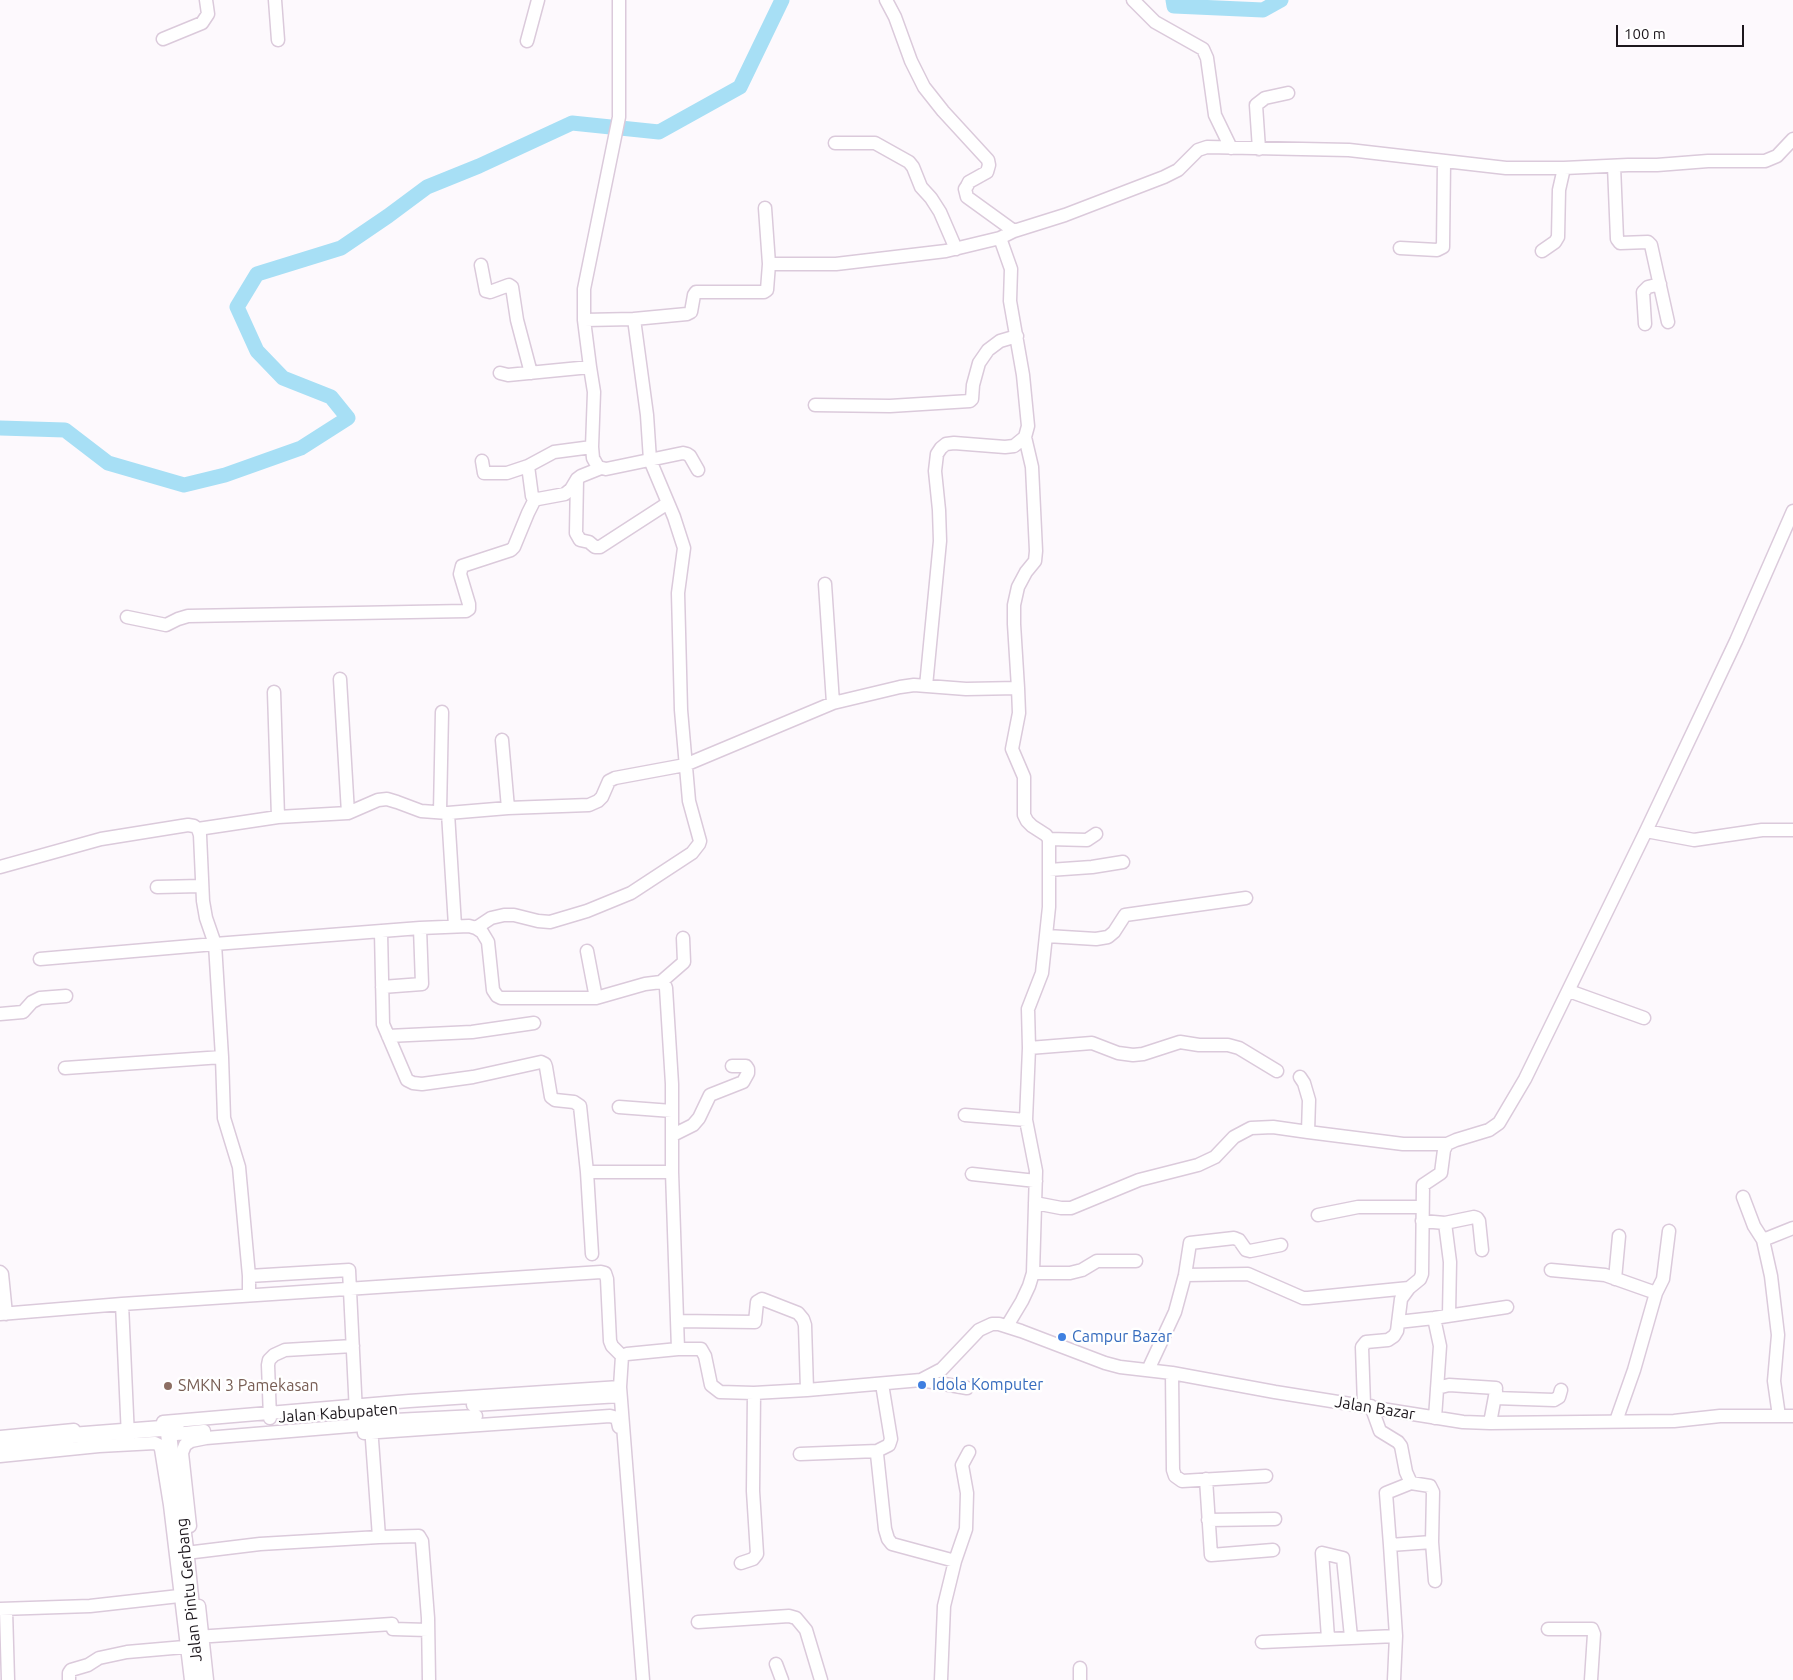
<!DOCTYPE html>
<html>
<head>
<meta charset="utf-8">
<style>
	body { margin:0 }
	#map { position:relative; width:1793px; height:1680px; overflow:hidden; background:#fdf9fd; font-family:Ubuntu,sans-serif }
	canvas { display:block }
	.scale { position:absolute; left:1616px; top:25px; width:128px; height:22px; box-sizing:border-box; border:2px solid #1d171d; border-top:0; padding-left:6px; font-size:15px; line-height:18px; white-space:nowrap; color:#1d171d; -webkit-text-stroke:4px #fff; paint-order:stroke }
</style>
</head>
<body>
<div id="map">
<canvas width="1793" height="1680"></canvas>
<div class="scale">100 m</div>
</div>
<script>
const ctx = document.querySelector('canvas').getContext('2d');
ctx.lineJoin = 'round';
const toPath = rows => new Path2D(rows.map(r => 'M' + r).join(''));
function stroke(path, color, width, dash) { ctx.strokeStyle = color; ctx.lineWidth = width; ctx.lineCap = dash ? 'butt' : 'round'; ctx.setLineDash(dash || []); ctx.stroke(path); }
function write(font, color, halo, rows, align = 'center') {
  ctx.font = font + ' Ubuntu,sans-serif'; ctx.lineWidth = 5; ctx.setLineDash([]); ctx.textBaseline = 'middle'; ctx.strokeStyle = halo; ctx.fillStyle = color; for (const [text, x, y, turn = 0] of rows) {
    ctx.save(); ctx.translate(x, y); ctx.rotate((+turn || 0) * Math.PI / 180); ctx.textAlign = isNaN(turn) ? turn : align; if (halo) ctx.strokeText(text, 0, 0); ctx.fillText(text, 0, 0); ctx.restore();
  }
}
const river = toPath([
	[1173,0,1174,6,1263,10,1281,0],
	[0,428,65,430,108,463,184,485,225,475,301,448,348,418,331,397,283,378,257,351,237,307,257,274,341,248,388,216,427,187,479,166,572,123,659,132,740,87,782,0]
]);
const minor = toPath([
	[275,0,278,40],
	[886,0,895,17,911,61,924,87,943,111,988,160,989,165,987,172,969,182,967,186,965,189,967,197,1014,231],
	[1133,0,1155,22,1203,49,1207,58,1215,115,1231,148],
	[163,39,202,23,208,14,206,0],
	[527,41,538,0],
	[835,143,875,143,909,162,913,167,921,187,931,198,940,212,956,249],
	[1259,149,1256,105,1265,98,1288,93],
	[1614,166,1617,239,1620,243,1648,242,1651,245,1668,322],
	[765,208,769,264],
	[1400,248,1437,250,1443,247,1444,162],
	[1542,251,1555,242,1558,237,1559,190,1564,168],
	[481,265,486,291,490,292,509,285,512,287,517,320,531,373],
	[584,320,634,319,687,314,691,312,694,295,696,292,764,292,767,290,769,264,836,264,946,251,1000,238,1014,231,1065,215,1164,177,1178,170,1198,150,1207,147,1349,150,1506,168,1564,168,1628,165,1657,165,1708,161,1765,161,1777,156,1793,139],
	[1645,324,1643,292,1648,287,1660,284],
	[590,367,584,320,584,289,619,117,619,0],
	[500,373,508,375,590,367,594,392,592,447,593,458,598,467,606,469,683,453,687,454,690,456,698,470],
	[815,405,890,406,970,401,972,399,973,385,979,363,988,350,1000,341,1017,336],
	[482,461,484,473,507,473,528,466,554,452,592,447],
	[528,466,532,496,533,498,538,499,565,494,571,489,577,479,581,476,601,468],
	[577,479,576,533,580,540,589,542,595,547,600,547,668,503],
	[825,584,833,703],
	[127,617,166,625,178,619,188,616,466,611,469,609,469,604,460,574,462,566,511,550,514,547,528,513,535,499],
	[340,679,348,813],
	[926,686,940,541,939,510,935,471,937,454,941,448,946,444,954,443,1005,447,1014,446,1025,437,1028,426,1023,375,1010,301,1011,269,1000,238],
	[1018,688,1014,624,1014,605,1018,587,1026,572,1035,561,1036,551,1032,467,1025,437],
	[274,692,278,817],
	[502,740,508,808],
	[440,812,442,712],
	[448,813,455,926],
	[198,829,278,817,348,813,378,800,387,799,397,802,421,811,448,813,508,808,589,805,598,801,602,797,609,781,615,778,685,765,833,703,900,687,914,685,966,689,1018,688,1019,713,1012,749,1024,777,1024,815,1027,821,1032,826,1046,835,1049,839,1049,907,1042,973,1028,1009,1029,1048,1026,1120,1036,1171,1033,1273,1029,1286,1022,1301,1007,1326],
	[1646,831,1694,840,1762,830,1793,830],
	[1049,839,1087,840,1096,834],
	[0,867,101,839,188,825,194,826,198,829,200,835,203,901,206,918,215,944,420,928,469,926,476,928,482,932,488,942,493,990,497,996,501,998,596,998,645,984,661,982,664,983,666,988,672,1084,672,1172,678,1349],
	[1049,870,1092,867,1123,862],
	[157,887,201,886],
	[476,928,491,918,504,915,514,915,538,921,550,922,587,911,631,893,692,853,699,844,700,841,689,801,681,710,678,593,684,548,674,517,650,460,647,415,634,319],
	[381,932,383,1024,407,1080,413,1083,422,1084,473,1077,541,1062,545,1064,546,1067,551,1097,555,1100,574,1102,580,1106,587,1172,592,1254],
	[1047,936,1096,939,1108,937,1114,932,1125,915,1246,898],
	[587,951,596,998],
	[40,959,215,944,222,1057,224,1118,239,1167,249,1276,249,1295],
	[661,982,684,962,683,938],
	[382,987,422,984,420,928],
	[1569,991,1644,1018],
	[0,1014,23,1012,32,1002,40,998,66,996],
	[388,1036,472,1032,534,1023],
	[1029,1048,1092,1043,1118,1053,1133,1055,1143,1054,1180,1042,1199,1045,1228,1045,1239,1048,1277,1071],
	[65,1068,222,1057],
	[1300,1077,1304,1083,1309,1100,1308,1132,1403,1144,1447,1144],
	[619,1107,672,1111],
	[965,1115,1026,1120],
	[673,1135,693,1125,699,1118,710,1095,743,1082,748,1073,748,1069,746,1066,732,1066],
	[587,1172,672,1172],
	[972,1174,1036,1181],
	[1743,1197,1754,1226,1763,1240,1771,1276,1778,1335,1774,1381,1779,1416],
	[1035,1203,1061,1208,1071,1208,1139,1180,1198,1165,1215,1157,1234,1137,1251,1128,1273,1127,1308,1132],
	[1318,1215,1358,1207,1422,1207],
	[1422,1221,1445,1223,1474,1217,1477,1218,1479,1221,1482,1250],
	[1445,1223,1450,1262,1449,1315],
	[1763,1240,1793,1228],
	[1551,1270,1605,1275,1656,1293,1634,1370,1616,1421],
	[0,1272,2,1274,6,1314],
	[1033,1273,1070,1273,1082,1270,1097,1261,1136,1261],
	[1185,1275,1248,1274,1303,1298,1308,1298,1409,1288],
	[249,1276,349,1270,356,1413],
	[1615,1279,1619,1236],
	[1656,1293,1663,1279,1669,1231],
	[122,1304,128,1437],
	[0,1314,122,1304,601,1272,605,1273,607,1279,610,1341,612,1346,622,1356],
	[1434,1318,1440,1346,1435,1418],
	[677,1321,755,1322,757,1302,762,1299,798,1313,803,1319,805,1325,807,1390],
	[1398,1322,1434,1318,1507,1307],
	[1148,1370,1175,1312,1185,1275,1190,1243,1234,1238,1239,1240,1246,1250,1250,1251,1281,1245],
	[1172,1373,1173,1470,1175,1476,1182,1481,1266,1476],
	[921,1380,967,1388],
	[882,1384,891,1439,889,1445,879,1450,877,1454,885,1529,888,1539,892,1544,955,1561],
	[1437,1388,1449,1385,1496,1388],
	[1495,1398,1554,1400,1559,1397,1561,1390],
	[473,1405,620,1396],
	[1364,1405,1362,1347,1366,1342,1388,1340,1394,1336,1397,1331,1401,1299,1409,1288,1420,1279,1422,1274,1423,1185,1441,1173,1444,1150,1447,1144,1456,1140,1489,1130,1499,1123,1525,1079,1646,831,1736,641,1793,511],
	[1371,1406,1380,1431,1398,1442,1401,1446,1406,1472,1411,1483],
	[270,1418,268,1365,269,1360,274,1355,285,1350,353,1346],
	[163,1422,409,1401,620,1387],
	[354,1422,476,1416],
	[1490,1423,1496,1391],
	[371,1426,379,1537],
	[176,1434,204,1431],
	[0,1437,74,1430],
	[800,1454,878,1451],
	[0,1456,99,1446,155,1443,159,1445,161,1449,170,1505,191,1680],
	[1206,1479,1211,1555,1273,1550],
	[1208,1520,1275,1519],
	[190,1526,182,1453,185,1445,191,1441,206,1438,363,1425,364,1433,610,1416,617,1418,619,1427],
	[1390,1545,1386,1493,1411,1483,1430,1486,1433,1492,1432,1542,1435,1581],
	[186,1553,260,1544,379,1537,419,1536,422,1541,428,1618,429,1680],
	[741,1563,753,1559,757,1554,753,1491,754,1393],
	[199,1606,207,1680],
	[0,1609,90,1606,188,1595],
	[6,1610,8,1680],
	[698,1622,789,1616,796,1618,806,1630,821,1680],
	[1548,1629,1592,1629,1594,1634,1591,1680],
	[196,1637,392,1624,393,1629,428,1630],
	[1328,1638,1322,1553,1343,1558,1351,1637],
	[1262,1642,1396,1636],
	[776,1664,782,1680],
	[69,1680,69,1673,71,1670,88,1665,99,1658,127,1652,196,1646],
	[643,1680,620,1387,622,1356,627,1354,678,1349,701,1349,705,1356,711,1385,720,1392,754,1393,807,1390,921,1380,942,1369,979,1330,992,1324,999,1324,1021,1331,1105,1363,1120,1367,1172,1373,1275,1392,1463,1422,1490,1423,1674,1421,1720,1416,1793,1416],
	[941,1680,944,1606,955,1561,966,1529,967,1493,962,1465,969,1452],
	[1080,1680,1080,1668],
	[1394,1680,1396,1636,1390,1545,1432,1542]
]);
const major = toPath([
	[168,1428,175,1492,179,1499,186,1553,199,1680],
	[58,1440,65,1436,78,1435,168,1428,176,1427,176,1428],
	[0,1444,58,1440,68,1441]
]);
const markers = [
	[1062,1337,5,"#3f7fe0"],
	[922,1385,5,"#3f7fe0"],
	[168,1386,5,"#8d6e63"]
];
const shopNames = [
	["Campur Bazar",1072,1337],
	["Idola Komputer",932,1385]
];
const educationNames = [
	["SMKN 3 Pamekasan",178,1386]
];
const streetNames = [
	["Jalan Bazar",1375,1408,9],
	["Jalan Kabupaten",338,1413,-4],
	["Jalan Pintu Gerbang",189,1590,-96]
];
stroke(river, '#a7dff5', 15);
stroke(minor, '#dbcadb', 15);
stroke(major, '#dbcadb', 18);
stroke(minor, '#fff', 12);
stroke(major, '#fff', 15);
for (const [x, y, r, color] of markers) { const dot = new Path2D(); dot.arc(x, y, r, 0, 2 * Math.PI); ctx.fillStyle = color; ctx.fill(dot); stroke(dot, '#fff', 2); }
write('16px', '#366cbe', '#fff', shopNames, 'left');
write('16px', '#785e54', '#fff', educationNames, 'left');
write('16px', '#1d171d', '#fff', streetNames);
</script>
</body>
</html>
